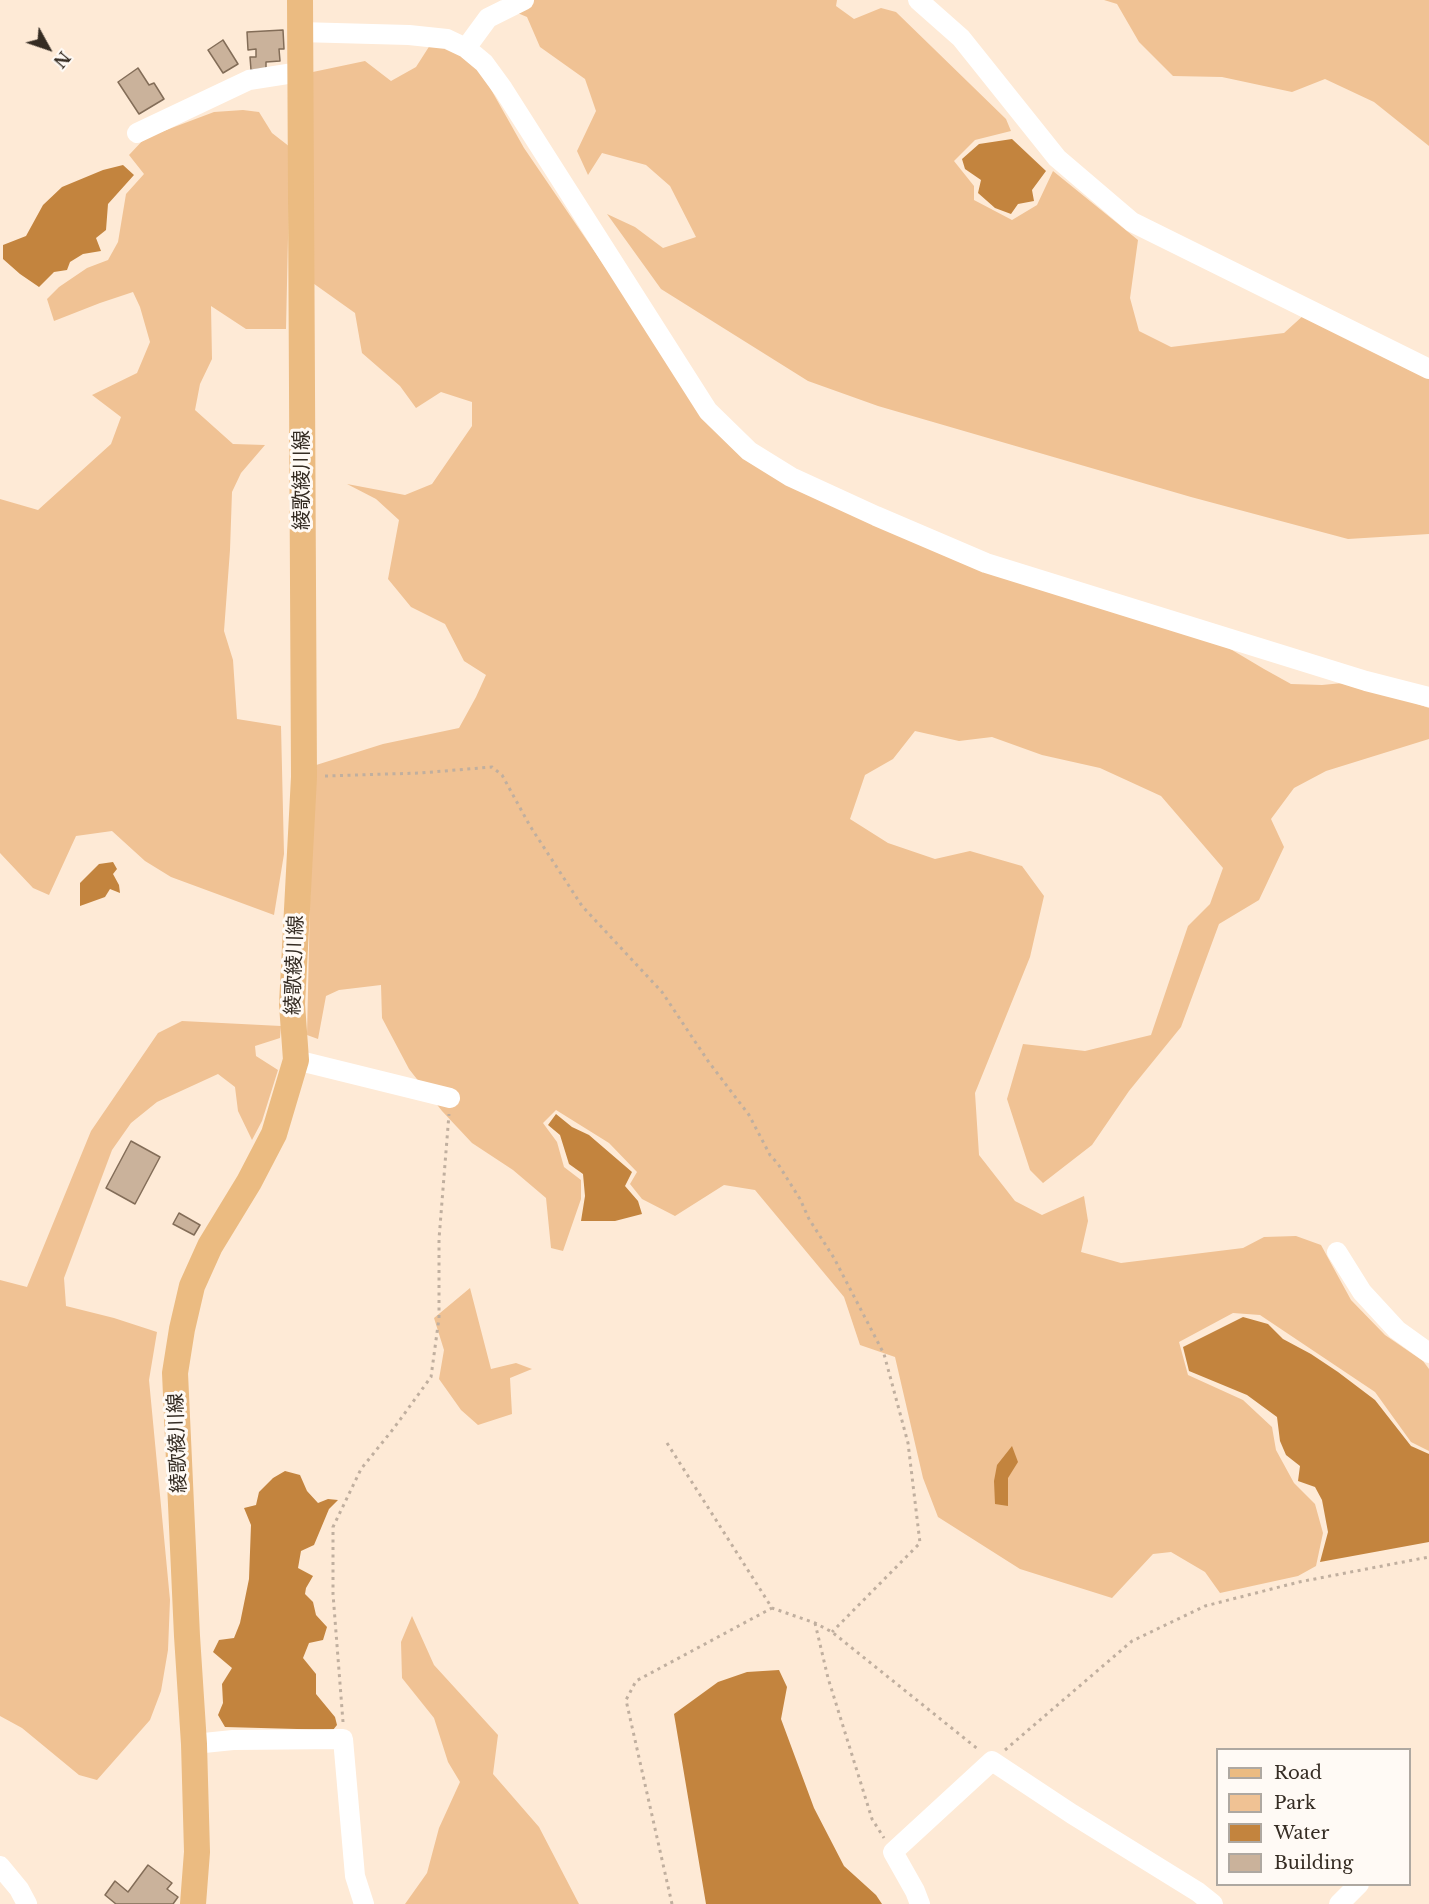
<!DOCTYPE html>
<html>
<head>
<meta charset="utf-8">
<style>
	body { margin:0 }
	#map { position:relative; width:1429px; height:1904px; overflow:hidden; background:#feead6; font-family:"Libre Baskerville",serif }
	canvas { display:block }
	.legend { position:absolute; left:1216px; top:1748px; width:195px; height:138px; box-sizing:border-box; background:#fffaf5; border:2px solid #aea8a1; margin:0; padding:8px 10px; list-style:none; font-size:18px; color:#352c23 }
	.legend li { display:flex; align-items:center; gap:12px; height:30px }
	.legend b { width:30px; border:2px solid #aea8a1 }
	.north { position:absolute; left:18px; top:18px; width:60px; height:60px; -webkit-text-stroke:4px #fffaf5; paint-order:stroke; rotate:130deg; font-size:16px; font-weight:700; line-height:24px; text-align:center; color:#352c23 }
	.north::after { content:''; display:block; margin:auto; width:21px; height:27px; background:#352c23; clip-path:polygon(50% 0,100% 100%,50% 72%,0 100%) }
</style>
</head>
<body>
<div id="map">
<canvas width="1429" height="1904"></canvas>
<ul class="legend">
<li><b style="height:8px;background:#ebbb81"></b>Road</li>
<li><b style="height:16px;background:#f0c294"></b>Park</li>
<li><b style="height:16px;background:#c3843e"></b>Water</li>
<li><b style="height:16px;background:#cab29b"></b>Building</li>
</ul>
<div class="north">N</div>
</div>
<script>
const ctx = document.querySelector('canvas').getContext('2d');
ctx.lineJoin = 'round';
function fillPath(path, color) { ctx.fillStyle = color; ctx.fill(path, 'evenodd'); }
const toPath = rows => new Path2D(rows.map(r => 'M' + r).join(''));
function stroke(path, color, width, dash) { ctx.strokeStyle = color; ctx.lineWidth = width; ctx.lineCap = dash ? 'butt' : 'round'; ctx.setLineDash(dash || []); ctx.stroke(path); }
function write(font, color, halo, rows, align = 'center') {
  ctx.font = font + ' "Libre Baskerville","Noto Sans JP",serif'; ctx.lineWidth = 6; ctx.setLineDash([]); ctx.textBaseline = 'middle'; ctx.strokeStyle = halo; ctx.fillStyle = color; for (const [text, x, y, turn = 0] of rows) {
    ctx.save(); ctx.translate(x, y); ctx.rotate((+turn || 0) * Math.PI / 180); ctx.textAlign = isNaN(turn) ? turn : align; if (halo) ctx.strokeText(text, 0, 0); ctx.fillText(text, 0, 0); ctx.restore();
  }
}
const green = toPath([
	[501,0,837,0,836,6,854,19,881,8,896,12,1006,119,1011,131,975,140,954,161,974,186,974,200,1012,220,1037,205,1053,171,1138,240,1130,298,1139,331,1171,347,1284,333,1305,314,1429,375,1429,534,1348,539,1191,497,878,406,808,381,661,289,607,214,635,227,663,248,696,237,670,186,646,165,602,153,588,175,577,151,596,111,585,79,540,47,527,17,501,6],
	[1104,0,1429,0,1429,146,1374,102,1325,79,1292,92,1222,77,1173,76,1139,42,1117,4],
	[432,42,463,54,484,77,524,148,663,352,788,484,1227,647,1264,669,1291,684,1322,685,1353,682,1429,708,1429,739,1326,771,1294,788,1271,819,1284,847,1259,900,1219,924,1181,1027,1129,1091,1092,1145,1043,1183,1030,1170,1007,1099,1023,1044,1085,1051,1151,1035,1188,926,1210,904,1223,868,1161,796,1100,768,1042,755,992,737,959,741,915,731,893,759,865,775,850,819,888,843,935,859,970,851,1022,866,1044,896,1030,957,975,1093,979,1155,1015,1201,1042,1215,1084,1196,1088,1221,1081,1252,1121,1263,1243,1248,1264,1237,1296,1236,1321,1245,1351,1300,1385,1335,1423,1361,1429,1369,1429,1451,1411,1442,1375,1392,1260,1315,1233,1313,1179,1342,1188,1375,1243,1400,1272,1427,1276,1450,1294,1483,1315,1504,1323,1533,1316,1566,1298,1576,1220,1593,1205,1572,1171,1552,1153,1554,1112,1598,1020,1569,938,1517,923,1478,895,1357,860,1345,844,1297,755,1190,724,1185,675,1216,642,1199,630,1184,637,1172,609,1143,556,1110,543,1123,557,1142,564,1167,581,1180,581,1199,563,1251,551,1248,546,1198,513,1170,472,1143,442,1111,409,1069,382,1018,381,985,339,990,326,996,318,1039,307,1035,313,766,383,744,459,728,476,697,486,675,464,661,445,624,411,607,388,579,399,520,376,499,347,484,405,495,432,484,472,426,472,402,441,392,416,408,400,386,362,353,355,313,310,281,308,73,365,61,391,81,416,67],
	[243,110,259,112,272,133,290,147,286,329,246,329,211,306,212,359,200,384,195,410,233,444,265,445,241,473,232,492,230,550,224,631,233,660,237,719,281,726,284,854,274,915,171,877,145,861,112,831,76,836,49,895,33,888,0,853,0,499,38,510,111,444,121,417,92,395,137,373,150,342,140,307,133,292,100,303,54,321,47,299,59,287,87,268,108,260,118,242,126,194,144,174,129,155,145,138,214,112],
	[182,1021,281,1026,280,1038,255,1046,256,1056,278,1070,262,1121,252,1140,238,1111,235,1087,218,1074,157,1102,131,1123,112,1150,64,1278,66,1306,114,1318,157,1332,149,1380,170,1600,168,1650,161,1691,150,1720,97,1780,79,1775,22,1728,0,1716,0,1280,27,1287,91,1131,158,1033],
	[470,1288,491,1369,516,1363,532,1369,510,1378,512,1414,478,1425,461,1410,439,1379,444,1350,434,1318],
	[412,1616,434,1665,498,1735,493,1774,539,1827,579,1904,405,1904,427,1873,439,1828,460,1782,448,1762,434,1718,402,1678,401,1642]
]);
const water = toPath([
	[1012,139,1046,171,1032,190,1034,201,1018,204,1011,214,995,208,978,193,981,180,965,169,962,159,979,144],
	[123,165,134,175,108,204,106,230,96,238,101,251,83,254,70,262,67,270,54,272,39,287,20,274,3,259,3,245,26,236,43,205,62,187,103,170],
	[113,862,117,869,113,874,119,885,120,893,110,889,105,897,80,906,80,883,99,864],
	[556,1114,572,1127,589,1135,632,1172,625,1186,638,1201,642,1214,615,1221,581,1221,585,1196,583,1174,569,1164,560,1135,548,1125],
	[1243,1317,1268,1324,1283,1339,1311,1354,1338,1372,1375,1400,1411,1446,1429,1454,1429,1542,1320,1562,1328,1532,1322,1500,1315,1487,1298,1481,1300,1466,1286,1455,1280,1441,1277,1417,1247,1395,1189,1371,1183,1347],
	[1012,1446,1018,1462,1008,1478,1008,1506,995,1504,994,1481,997,1465],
	[285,1471,300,1475,307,1491,318,1503,328,1499,338,1500,329,1509,314,1545,301,1551,298,1568,313,1576,306,1588,305,1594,313,1602,316,1615,327,1627,323,1640,309,1643,303,1658,316,1674,316,1694,335,1717,337,1725,333,1730,225,1727,218,1715,223,1703,222,1684,232,1668,213,1652,219,1640,234,1638,240,1623,249,1579,251,1525,244,1508,256,1505,259,1492,273,1478],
	[779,1670,787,1687,781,1719,814,1808,844,1866,876,1895,882,1904,706,1904,674,1714,718,1682,747,1672]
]);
const building = toPath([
	[283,30,284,49,279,49,280,61,266,62,266,69,251,70,250,57,256,57,256,49,248,50,247,32,283,30],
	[223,40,238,64,223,73,208,50,223,40],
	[138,68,149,85,154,83,164,99,139,114,118,82,138,68],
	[131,1141,160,1157,135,1204,106,1188,131,1141],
	[179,1213,200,1225,194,1235,173,1224,179,1213],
	[148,1865,172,1883,167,1889,178,1897,173,1904,116,1904,105,1895,115,1881,128,1892,148,1865]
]);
const path = toPath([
	[325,776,420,773,492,767,502,775,530,826,582,906,662,992,708,1061,749,1115,770,1155,778,1164,800,1199,809,1219,834,1258,884,1354,908,1443,920,1543,832,1632],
	[667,1443,772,1608,815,1623,832,1632,979,1750],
	[815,1623,828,1678,872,1819,884,1838],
	[343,1722,333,1594,333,1527,361,1469,394,1428,431,1377,439,1318,439,1239,449,1114],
	[1005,1750,1132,1641,1205,1606,1299,1582,1429,1557],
	[672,1904,626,1700,636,1681,772,1608]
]);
const minor = toPath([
	[918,0,961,38,1057,158,1132,222,1429,369],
	[299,32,409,35,447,39,466,48,484,63,503,89,708,411,749,451,791,477,876,516,986,563,1366,681,1429,697],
	[466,48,488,18,524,0],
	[137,133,249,80,300,72],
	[296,1060,450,1098],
	[1337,1252,1362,1292,1397,1330,1429,1353],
	[194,1744,233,1740,343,1739,355,1876,364,1904],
	[0,1866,19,1889,27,1904],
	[920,1904,915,1891,893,1852,992,1761,1072,1814,1198,1892,1213,1904],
	[1339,1904,1359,1884]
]);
const major = toPath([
	[193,1904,197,1852,194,1744,187,1636,175,1373,182,1329,192,1286,210,1246,249,1182,274,1134,296,1060,292,1004,304,777,300,0]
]);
const streetNames = [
	["綾歌綾川線",302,480,-90],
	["綾歌綾川線",295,965,-88],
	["綾歌綾川線",178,1443,-92]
];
fillPath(green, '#f0c294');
fillPath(water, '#c3843e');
fillPath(building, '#cab29b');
stroke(building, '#836d58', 1.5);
stroke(path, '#c0af9f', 3, [3, 4.5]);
stroke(minor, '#fff', 20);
stroke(major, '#ebbb81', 26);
write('20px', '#352c23', '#fffaf5', streetNames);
</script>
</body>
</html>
